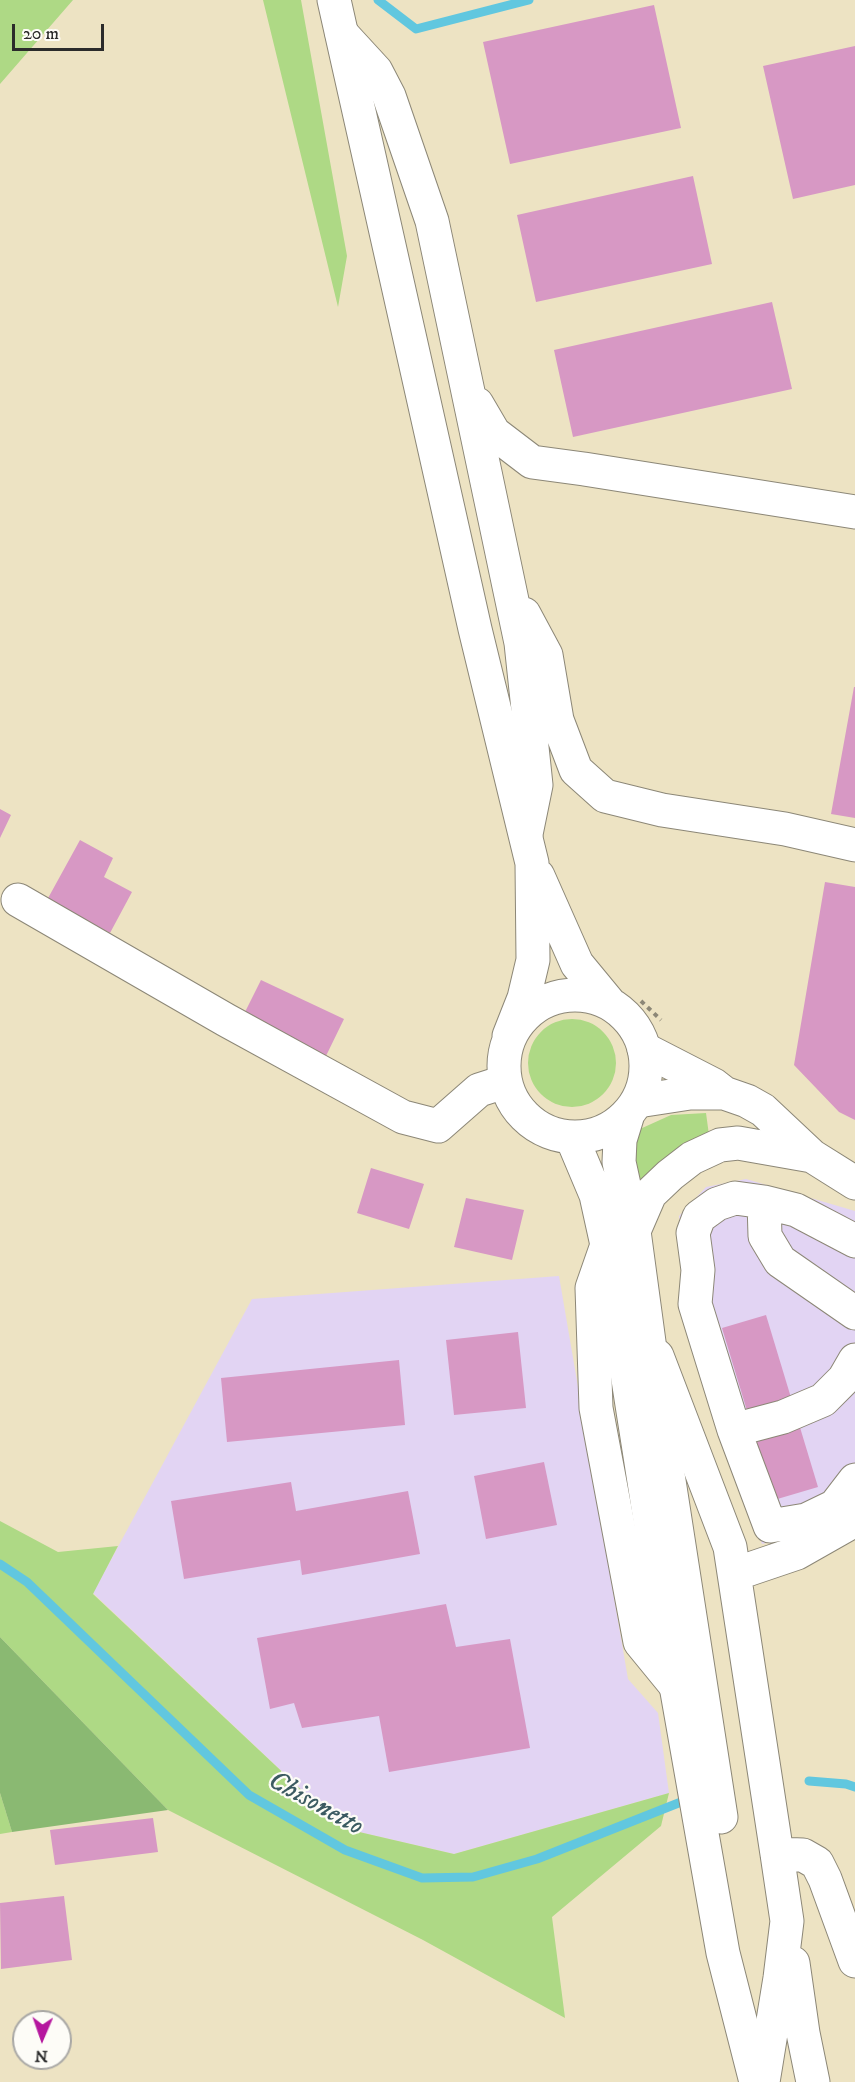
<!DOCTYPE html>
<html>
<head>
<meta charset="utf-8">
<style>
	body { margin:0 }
	#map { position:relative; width:855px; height:2082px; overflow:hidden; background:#ede3c3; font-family:"IM FELL DW Pica",serif }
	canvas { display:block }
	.north { position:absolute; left:12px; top:2010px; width:60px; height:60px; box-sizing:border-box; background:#fdfcf7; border:2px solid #a9a8a5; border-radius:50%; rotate:182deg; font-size:16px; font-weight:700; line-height:24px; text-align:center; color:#2b2b2b }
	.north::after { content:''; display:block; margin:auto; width:21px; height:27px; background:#b5179e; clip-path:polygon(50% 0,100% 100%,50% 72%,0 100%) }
	.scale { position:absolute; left:12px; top:24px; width:92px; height:27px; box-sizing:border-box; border:3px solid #2b2b2b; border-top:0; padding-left:8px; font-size:18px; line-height:21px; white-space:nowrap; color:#2b2b2b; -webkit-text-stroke:4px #fdfcf7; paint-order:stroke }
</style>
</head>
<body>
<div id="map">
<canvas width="855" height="2082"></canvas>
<div class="north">N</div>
<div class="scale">20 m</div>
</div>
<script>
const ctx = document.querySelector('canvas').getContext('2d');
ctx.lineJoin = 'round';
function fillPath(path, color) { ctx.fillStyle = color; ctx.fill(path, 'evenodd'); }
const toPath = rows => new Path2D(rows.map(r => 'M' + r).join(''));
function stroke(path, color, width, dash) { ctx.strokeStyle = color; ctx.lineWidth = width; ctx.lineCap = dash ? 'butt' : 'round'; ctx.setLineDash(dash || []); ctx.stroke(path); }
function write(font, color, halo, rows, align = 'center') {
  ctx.font = font + ' "IM FELL DW Pica",serif'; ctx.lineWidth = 4.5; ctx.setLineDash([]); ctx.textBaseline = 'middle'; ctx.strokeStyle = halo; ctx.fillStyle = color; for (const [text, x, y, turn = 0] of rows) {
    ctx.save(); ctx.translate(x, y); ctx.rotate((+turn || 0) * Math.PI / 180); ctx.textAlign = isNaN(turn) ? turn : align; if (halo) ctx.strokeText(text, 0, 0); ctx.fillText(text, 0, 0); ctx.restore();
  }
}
const built = toPath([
	[746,1179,855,1211,855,1496,822,1530,762,1544,682,1317,688,1278,679,1216,706,1187],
	[559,1276,628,1679,658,1713,669,1793,454,1854,342,1828,93,1593,252,1299]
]);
const green = toPath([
	[0,0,73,0,0,84],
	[263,0,301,0,347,256,338,307],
	'528 1063a44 44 0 1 1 88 0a44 44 0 1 1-88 0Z',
	[706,1113,709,1135,642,1191,629,1152,640,1129,671,1115],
	[0,1521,58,1552,118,1546,93,1594,342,1828,454,1854,669,1793,661,1826,552,1917,565,2018,423,1940,168,1810,0,1637],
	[0,1793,12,1832,0,1834]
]);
const forest = toPath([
	[0,1637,168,1810,12,1832,0,1793]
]);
const stream = toPath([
	[378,0,416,29,529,0],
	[0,1564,27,1582,249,1795,345,1850,422,1878,473,1877,537,1859,681,1802],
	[809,1781,846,1784,855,1787]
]);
const building = toPath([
	[654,5,681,128,510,164,483,42],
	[855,46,855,185,793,199,763,66],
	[693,176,712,264,536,302,517,215],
	[772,302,792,389,573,437,554,350],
	[854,687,855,687,855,818,831,814],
	[0,809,11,815,0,838],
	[80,840,113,858,104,877,132,892,110,933,47,900],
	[825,882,855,887,855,1120,839,1112,794,1065],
	[261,980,344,1019,325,1058,242,1018],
	[371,1168,424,1184,409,1229,357,1213],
	[466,1198,524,1210,512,1260,454,1247],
	[766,1315,818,1487,774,1500,722,1328],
	[518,1332,526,1408,454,1415,446,1340],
	[399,1360,405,1425,227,1442,221,1378],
	[544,1462,557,1525,486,1539,474,1476],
	[291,1482,296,1511,408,1491,420,1554,302,1575,300,1560,184,1579,171,1501],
	[446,1604,456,1647,510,1639,530,1748,389,1772,379,1716,302,1728,294,1703,270,1709,257,1638],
	[153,1818,158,1852,55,1865,50,1830],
	[64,1896,72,1960,1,1969,0,1903]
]);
const path = toPath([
	[641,1001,661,1020]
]);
const minor = toPath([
	[342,34,376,71,389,96,432,221,521,643,536,785,526,834],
	[477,404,494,433,532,462,584,469,855,512],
	[524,614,546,655,557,720,576,770,605,796,662,810,785,829,855,845],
	[18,900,226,1020,403,1117,438,1126,479,1090,504,1082],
	[644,1049,714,1085,723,1092],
	[638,1101,690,1093,724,1093,747,1101,763,1110,812,1156,855,1183],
	[764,1202,765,1236,780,1261,855,1313],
	[634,1231,650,1194,670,1175,692,1158,720,1145,738,1143,812,1156],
	[855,1241,796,1210,764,1202,735,1198,717,1204,699,1217,693,1233,698,1270,695,1304,734,1430,770,1526,806,1520,835,1506,855,1480],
	[607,1245,592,1288,596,1408,640,1642,676,1686],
	[657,1356,730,1547,777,1854,787,1921,780,1978,763,2082],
	[734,1430,783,1417,823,1400,844,1379,855,1360],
	[735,1574,797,1553,855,1520],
	[777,1854,803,1855,817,1863,825,1879,855,1961],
	[793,1963,803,2033,813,2082]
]);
const major = toPath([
	[334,0,475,629,532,863,533,960,524,998,509,1036],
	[538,876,577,964,610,1004],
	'504 1066a71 71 0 1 1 142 0a71 71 0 1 1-142 0Z',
	[628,1114,620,1140,619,1162,634,1231,659,1416,721,1817],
	[572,1138,596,1195,607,1245,676,1686,723,1953,756,2082]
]);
const waterNames = [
	["Chisonetto",315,1805,29]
];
fillPath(built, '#e2d4f3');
fillPath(green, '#aed985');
fillPath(forest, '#8ab972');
stroke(stream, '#61c7df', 9);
fillPath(building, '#d798c4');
stroke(minor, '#8c8777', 35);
stroke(major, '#8c8777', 35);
stroke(path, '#8c8777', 4, [4.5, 4.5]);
stroke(minor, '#fff', 33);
stroke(major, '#fff', 33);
write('italic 27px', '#3b5a61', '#fdfcf7', waterNames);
</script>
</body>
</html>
